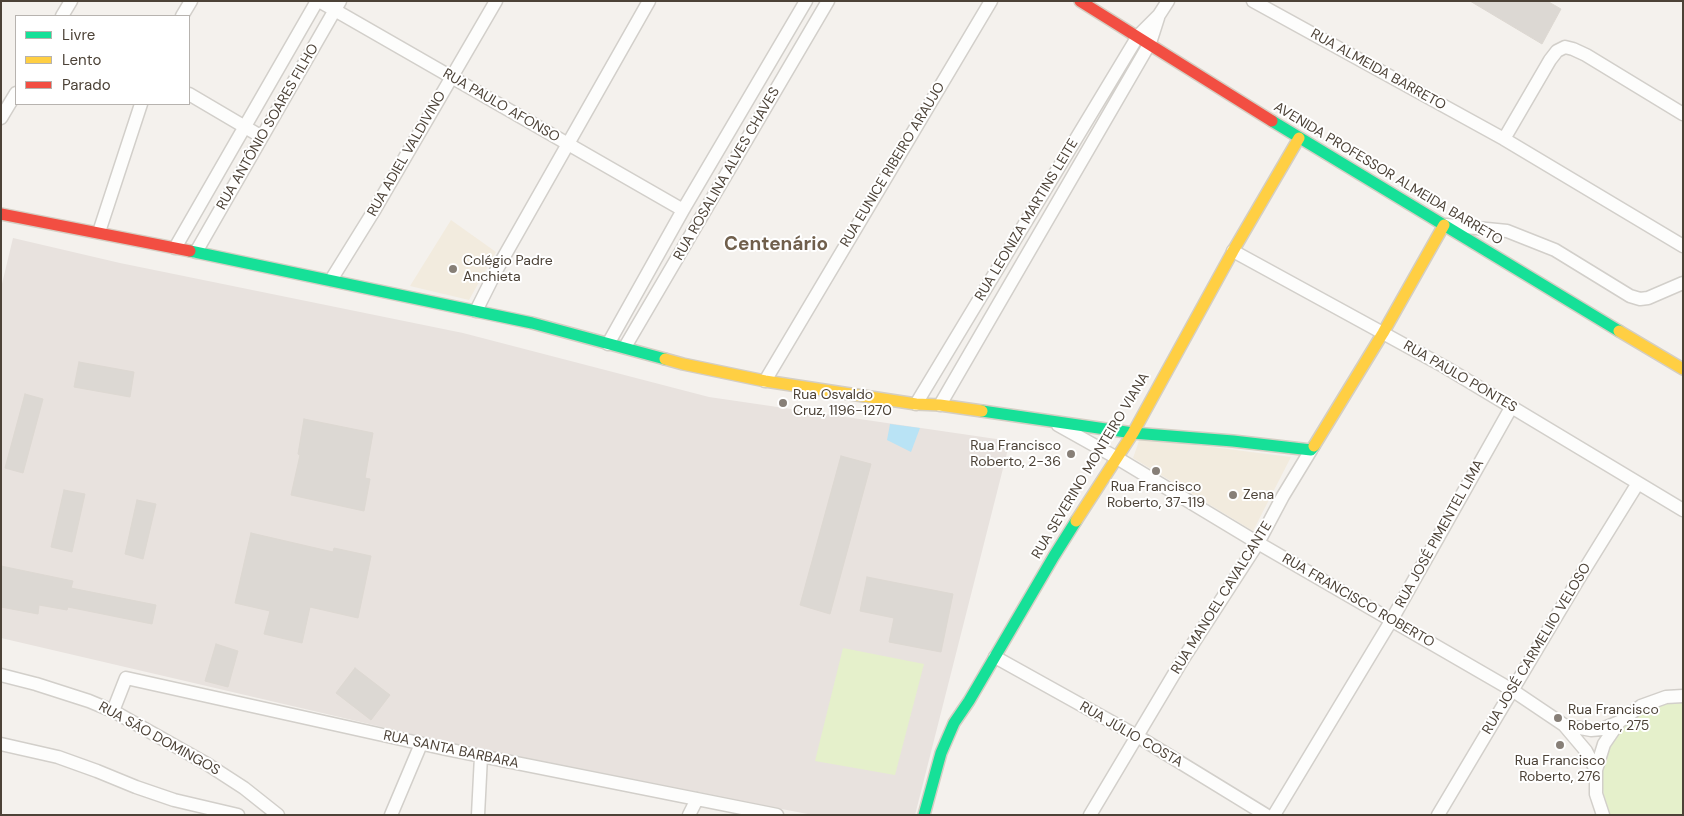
<!DOCTYPE html>
<html>
<head>
<meta charset="utf-8">
<style>
	body { margin:0 }
	#map { position:relative; width:1684px; height:816px; overflow:hidden; background:#f4f1ed; font-family:"DM Sans",sans-serif }
	canvas { display:block }
	.frame { position:absolute; inset:0; border:2px solid #4c4237; pointer-events:none }
	.legend { position:absolute; left:15px; top:15px; width:175px; height:90px; box-sizing:border-box; background:#fff; border:1px solid #b7b3af; margin:0; padding:6px 9px; list-style:none; font-size:15px; color:#4c4237 }
	.legend li { display:flex; align-items:center; gap:10px; height:25px }
	.legend b { width:25px; border:1px solid #b7b3af }
</style>
</head>
<body>
<div id="map">
<canvas width="1684" height="816"></canvas>
<div class="frame"></div>
<ul class="legend">
<li><b style="height:6px;background:#16e098"></b>Livre</li>
<li><b style="height:6px;background:#ffcf43"></b>Lento</li>
<li><b style="height:6px;background:#f24e42"></b>Parado</li>
</ul>
</div>
<script>
const ctx = document.querySelector('canvas').getContext('2d');
ctx.lineJoin = 'round';
function fillPath(path, color) { ctx.fillStyle = color; ctx.fill(path, 'evenodd'); }
const toPath = rows => new Path2D(rows.map(r => 'M' + r).join(''));
function stroke(path, color, width, dash) { ctx.strokeStyle = color; ctx.lineWidth = width; ctx.lineCap = dash ? 'butt' : 'round'; ctx.setLineDash(dash || []); ctx.stroke(path); }
function write(font, color, halo, rows, align = 'center') {
  ctx.font = font + ' "DM Sans",sans-serif'; ctx.lineWidth = 4; ctx.setLineDash([]); ctx.textBaseline = 'middle'; ctx.strokeStyle = halo; ctx.fillStyle = color; for (const [text, x, y, turn = 0] of rows) {
    ctx.save(); ctx.translate(x, y); ctx.rotate((+turn || 0) * Math.PI / 180); ctx.textAlign = isNaN(turn) ? turn : align; if (halo) ctx.strokeText(text, 0, 0); ctx.fillText(text, 0, 0); ctx.restore();
  }
}
const industrial = toPath([
	[13,238,120,263,463,333,709,397,1010,441,915,815,813,815,515,758,1,638,1,288]
]);
const education = toPath([
	[451,220,496,252,469,300,410,286],
	[1140,438,1291,457,1253,531,1133,458]
]);
const green = toPath([
	[843,648,924,664,895,775,815,761],
	[1683,702,1683,815,1610,815,1604,800,1602,777,1606,754,1617,734,1636,715,1660,704]
]);
const water = toPath([
	[890,424,920,428,911,452,887,440]
]);
const building = toPath([
	[1470,1,1547,1,1561,9,1542,44,1470,1],
	[79,362,134,372,130,397,74,387,79,362],
	[25,394,43,399,23,473,5,468,25,394],
	[304,419,373,433,365,478,370,479,364,511,291,495,300,455,298,454,304,419],
	[841,456,871,464,830,614,800,605,841,456],
	[64,490,85,494,72,552,51,547,64,490],
	[137,500,156,504,143,559,125,554,137,500],
	[251,533,333,552,334,548,371,556,358,618,310,607,302,643,264,634,270,611,235,603,251,533],
	[1,566,73,581,71,588,156,605,152,624,68,607,67,610,39,605,38,614,1,607,1,566],
	[867,577,953,594,941,652,889,642,894,618,860,611,867,577],
	[216,644,238,651,228,687,205,681,216,644],
	[355,668,390,695,371,720,336,693,355,668]
]);
const street = toPath([
	[319,1,683,210],
	[1253,1,1504,139,1683,246],
	[62,16,71,1],
	[182,16,191,1],
	[189,94,262,137],
	[1,118,16,93],
	[1504,139,1550,60,1557,51,1565,47,1573,49,1586,55,1683,114],
	[1446,225,1507,231,1555,250,1630,296,1640,299,1648,298,1683,283],
	[99,232,141,104],
	[175,248,317,1],
	[1233,251,1445,367,1683,510],
	[196,252,340,1],
	[331,280,375,209,496,1],
	[476,311,497,269,649,1],
	[608,344,683,210,806,1],
	[625,347,828,1],
	[765,381,991,1],
	[916,404,1138,36,1159,15,1168,1],
	[940,405,1150,43,1158,18],
	[1058,425,1117,458,1258,543,1512,690,1564,725,1586,751,1596,770],
	[995,657,1137,736,1266,815],
	[1,675,36,684,89,701,113,711,207,764,244,788,278,815],
	[113,711,126,678,446,749,777,815],
	[1564,725,1591,730,1602,729,1619,722],
	[1,744,58,757,97,771,136,787,174,800,238,815],
	[391,815,421,744],
	[478,815,481,756],
	[689,815,697,799],
	[1090,815,1183,659,1258,543,1283,496,1311,450],
	[1274,815,1391,621,1512,406],
	[1438,815,1578,580,1638,483],
	[1603,815,1596,794,1596,770,1604,744,1619,722,1641,706,1666,697,1683,696]
]);
const fast = toPath([
	[1272,121,1619,331],
	[190,251,532,323,665,359],
	[982,411,1133,433,1233,441,1311,450,1314,446],
	[924,815,941,753,954,723,969,701,1054,556,1076,521]
]);
const slow = toPath([
	[1619,331,1683,369],
	[665,359,683,364,765,381,916,404,940,405,982,411],
	[1314,446,1383,333,1444,225],
	[1076,521,1133,433,1233,251,1299,138]
]);
const jam = toPath([
	[1080,1,1272,121],
	[1,214,190,251]
]);
const markers = [
	[453,269,5,"#877f77"],
	[783,403,5,"#877f77"],
	[1071,454,5,"#877f77"],
	[1156,471,5,"#877f77"],
	[1233,495,5,"#877f77"],
	[1558,718,5,"#877f77"],
	[1560,745,5,"#877f77"]
];
const streetNames = [
	["RUA ALMEIDA BARRETO",1378,70,29],
	["RUA PAULO AFONSO",501,106,30],
	["RUA ANTÔNIO SOARES FILHO",268,127,-60],
	["RUA ADIEL VALDIVINO",407,154,-60],
	["RUA EUNICE RIBEIRO ARAUJO",893,165,-59],
	["RUA ROSALINA ALVES CHAVES",727,174,-60],
	["AVENIDA PROFESSOR ALMEIDA BARRETO",1388,174,31],
	["RUA LEONIZA MARTINS LEITE",1027,220,-59],
	["RUA PAULO PONTES",1460,377,30],
	["RUA SEVERINO MONTEIRO VIANA",1091,466,-59],
	["RUA JOSÉ PIMENTEL LIMA",1440,534,-61],
	["RUA MANOEL CAVALCANTE",1222,598,-58],
	["RUA FRANCISCO ROBERTO",1358,601,30],
	["RUA JOSÉ CARMELIIO VELOSO",1537,649,-59],
	["RUA JÚLIO COSTA",1131,735,30],
	["RUA SÃO DOMINGOS",159,739,29],
	["RUA SANTA BARBARA",451,750,12]
];
const poiNames = [
	["Colégio Padre",463,261],
	["Anchieta",463,277],
	["Rua Osvaldo",793,395],
	["Cruz, 1196-1270",793,411],
	["Rua Francisco",1061,446,"right"],
	["Roberto, 2-36",1061,462,"right"],
	["Rua Francisco",1156,487,"center"],
	["Roberto, 37-119",1156,503,"center"],
	["Zena",1243,495],
	["Rua Francisco",1568,710],
	["Roberto, 275",1568,726],
	["Rua Francisco",1560,761,"center"],
	["Roberto, 276",1560,777,"center"]
];
const districtNames = [
	["Centenário",776,245]
];
fillPath(industrial, '#e8e2de');
fillPath(education, '#f2ebde');
fillPath(green, '#e5f0cb');
fillPath(water, '#b9e3f5');
fillPath(building, '#dcd8d3');
stroke(building, '#ddd8d2', 1);
stroke(street, '#d2cfca', 15);
stroke(fast, '#d4cec3', 14);
stroke(slow, '#d4cec3', 14);
stroke(jam, '#d4cec3', 14);
stroke(street, '#fdfdfc', 12);
stroke(fast, '#16e098', 11);
stroke(slow, '#ffcf43', 11);
stroke(jam, '#f24e42', 11);
for (const [x, y, r, color] of markers) { const dot = new Path2D(); dot.arc(x, y, r, 0, 2 * Math.PI); ctx.fillStyle = color; ctx.fill(dot); stroke(dot, '#fff', 2); }
write('14px', '#4c4237', '#fff', streetNames);
write('14px', '#4c4237', '#fff', poiNames, 'left');
write('bold 19px', '#705f4c', '#fff', districtNames);
</script>
</body>
</html>
